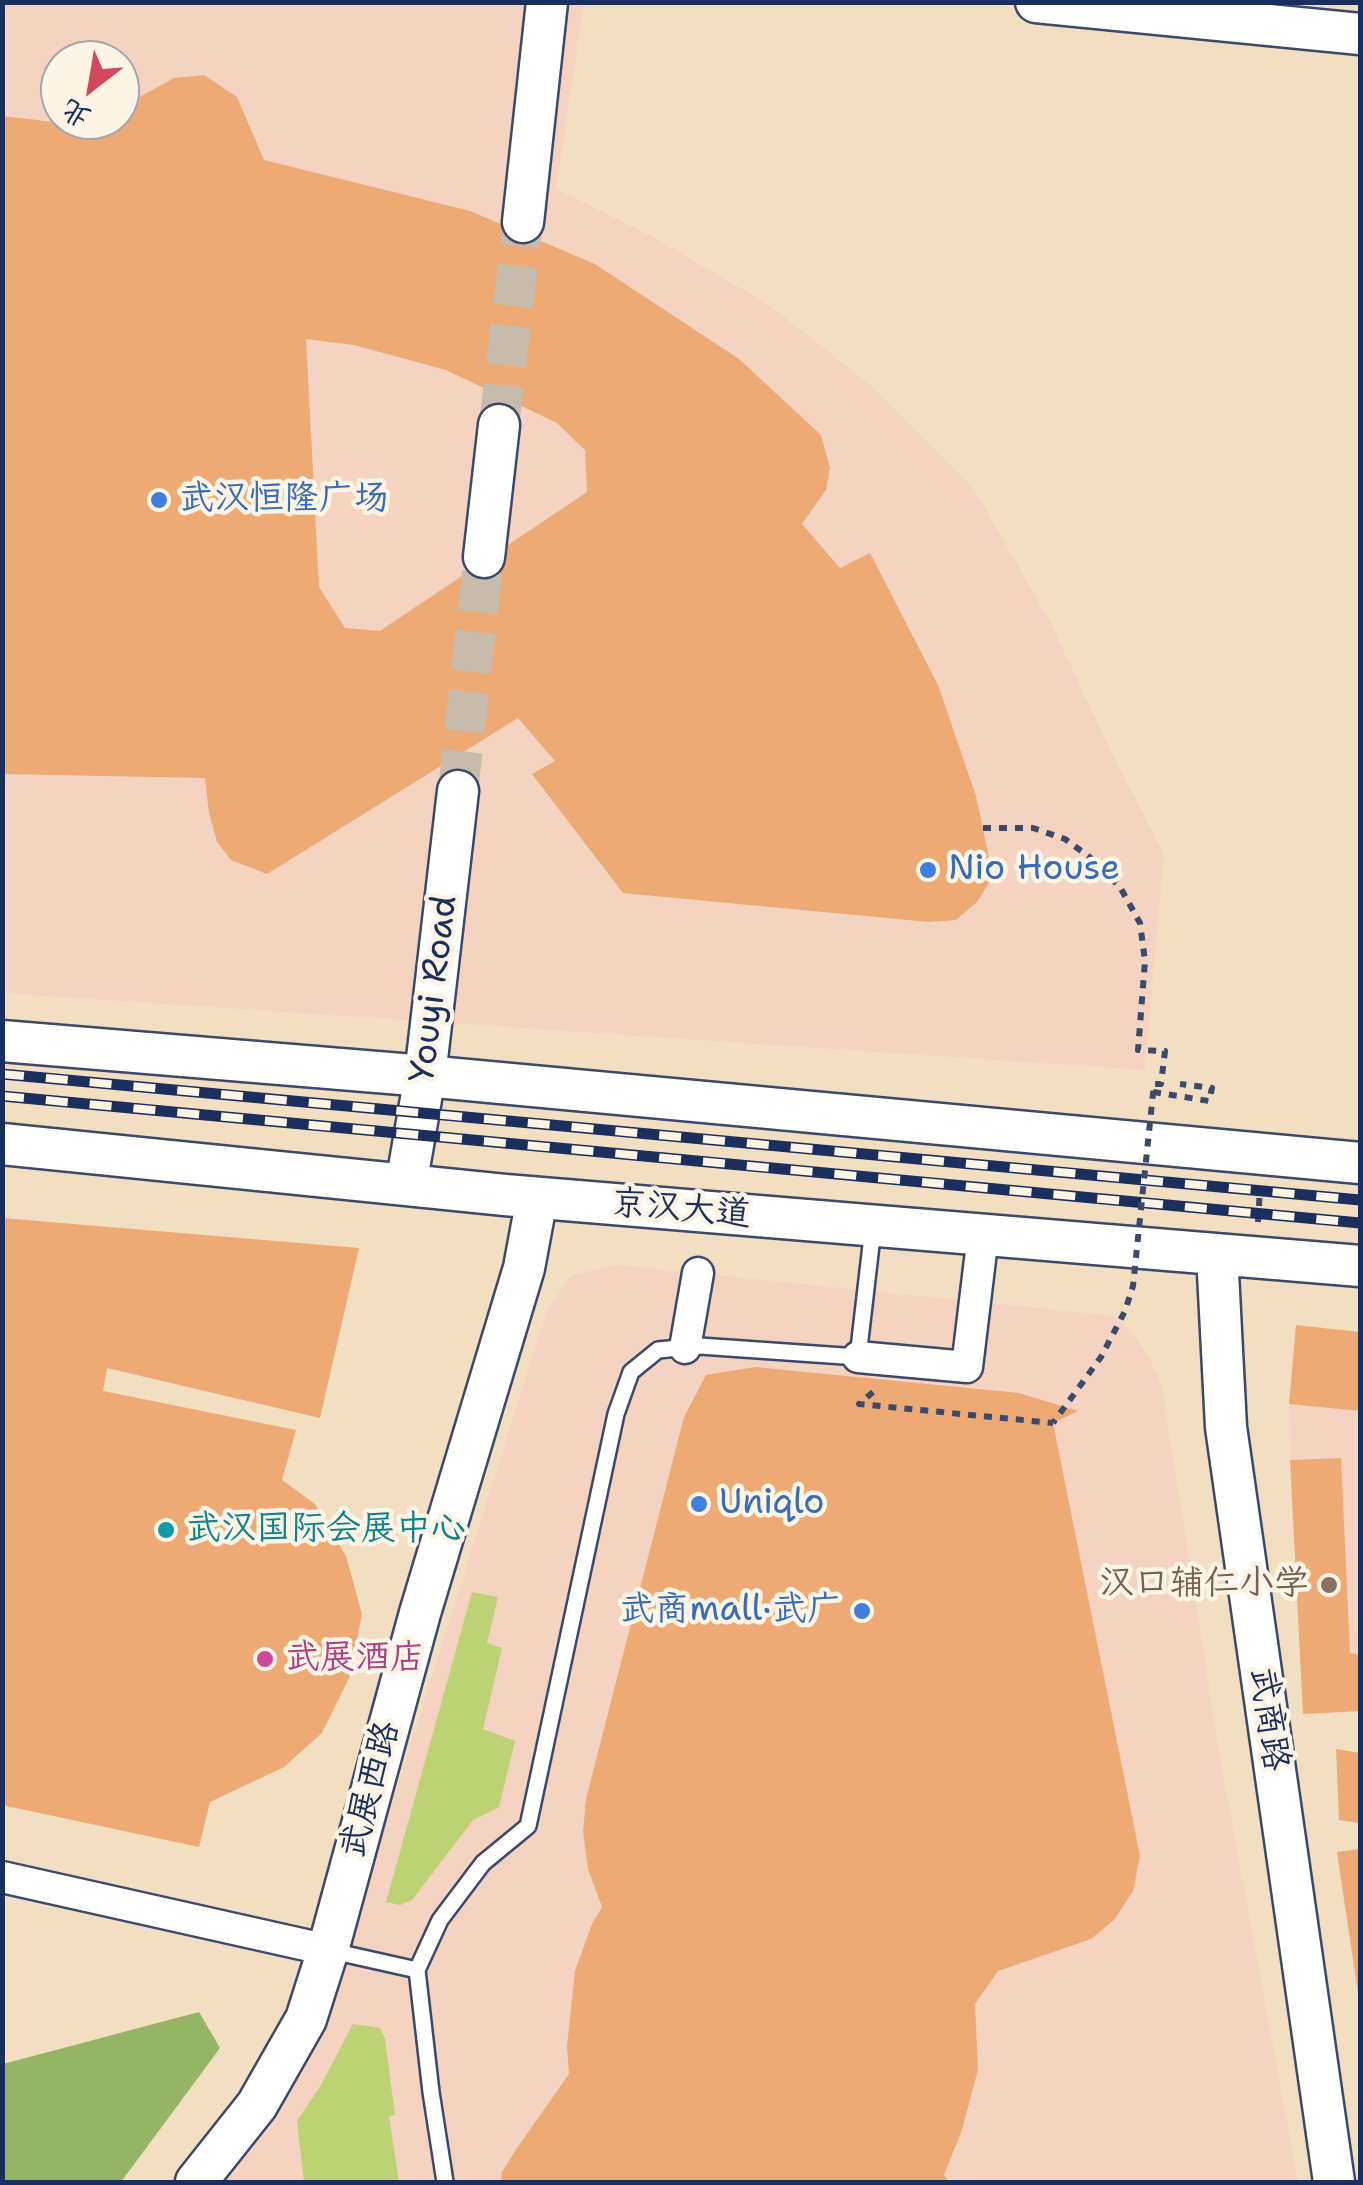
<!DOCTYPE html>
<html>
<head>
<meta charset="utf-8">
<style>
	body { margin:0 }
	#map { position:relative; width:1363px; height:2185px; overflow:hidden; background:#f2dec0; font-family:"Shantell Sans","LXGW WenKai TC",sans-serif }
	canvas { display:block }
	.frame { position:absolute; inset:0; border:5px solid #1b2f5e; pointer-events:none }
	.north { position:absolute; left:40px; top:40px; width:100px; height:100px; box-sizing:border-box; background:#fcf5e5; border:2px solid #a2a6af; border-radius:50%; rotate:211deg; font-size:28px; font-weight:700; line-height:40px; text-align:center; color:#1b2f5e }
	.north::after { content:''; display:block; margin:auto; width:35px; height:45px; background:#d1495b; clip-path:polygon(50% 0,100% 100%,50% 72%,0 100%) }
</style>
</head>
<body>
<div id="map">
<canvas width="1363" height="2185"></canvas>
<div class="frame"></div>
<div class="north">北</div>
</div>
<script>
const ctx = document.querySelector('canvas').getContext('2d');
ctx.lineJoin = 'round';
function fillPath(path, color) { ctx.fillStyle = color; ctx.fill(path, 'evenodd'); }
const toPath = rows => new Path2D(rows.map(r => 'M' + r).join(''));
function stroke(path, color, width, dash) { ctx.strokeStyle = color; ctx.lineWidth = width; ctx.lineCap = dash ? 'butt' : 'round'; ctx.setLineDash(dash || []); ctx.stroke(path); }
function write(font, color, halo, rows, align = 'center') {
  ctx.font = font + ' "Shantell Sans","LXGW WenKai TC",sans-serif'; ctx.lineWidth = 9; ctx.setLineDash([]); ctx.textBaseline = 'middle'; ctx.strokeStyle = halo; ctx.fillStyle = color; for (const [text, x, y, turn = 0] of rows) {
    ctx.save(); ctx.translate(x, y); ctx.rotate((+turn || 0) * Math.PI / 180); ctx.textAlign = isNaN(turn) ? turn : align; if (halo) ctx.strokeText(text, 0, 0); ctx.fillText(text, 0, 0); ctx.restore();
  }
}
const built = toPath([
	[2,3,584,3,556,189,655,238,769,305,874,388,974,489,1051,624,1113,756,1164,854,1145,1070,3,993],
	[60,60,120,60,120,120,60,120],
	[617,1265,1115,1316,1136,1337,1149,1357,1162,1387,1219,1751,1298,2182,219,2182,322,2026,546,1313,571,1275],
	[1289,1404,1360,1411,1360,1711,1303,1714]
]);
const green = toPath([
	[472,1592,498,1597,487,1643,502,1648,483,1729,515,1741,499,1807,473,1820,412,1900,400,1905,386,1902],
	[353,2024,380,2028,385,2039,395,2115,389,2116,399,2182,304,2182,297,2121,321,2085]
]);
const forest = toPath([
	[199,2012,220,2048,121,2182,3,2182,3,2064]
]);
const building = toPath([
	[204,75,237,97,264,160,470,211,595,264,739,359,821,435,830,468,826,490,802,524,840,568,870,553,938,685,976,796,989,858,990,881,977,902,956,920,929,922,623,893,532,774,555,761,518,718,267,874,231,860,217,842,209,813,205,778,2,774,2,116,89,126,99,120,120,120,120,108,174,78],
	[306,339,354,345,446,370,557,423,585,450,587,492,380,631,345,628,319,587],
	[2,1218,359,1248,320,1418,107,1368,103,1391,296,1430,282,1480,315,1504,346,1556,362,1614,350,1676,322,1733,284,1767,210,1802,199,1847,2,1805],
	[1296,1325,1360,1332,1360,1411,1289,1404],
	[755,1367,1019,1393,1078,1411,1053,1423,1140,1856,1133,1891,1115,1919,1091,1939,998,1971,975,2004,978,2070,961,2133,944,2175,949,2182,501,2182,502,2172,517,2148,569,2074,567,2046,575,1971,592,1924,602,1907,588,1869,583,1832,586,1799,684,1417,706,1375],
	[1341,1458,1350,1653,1360,1655,1360,1711,1303,1714,1290,1460],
	[1336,1749,1360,1753,1360,1823,1339,1820],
	[1360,1849,1360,1993,1358,1993,1337,1852]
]);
const secondaryTunnel = toPath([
	[499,425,523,222],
	[458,791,484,557]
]);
const path = toPath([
	[1153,1092,1209,1101,1212,1088,1180,1084],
	[1258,1222,1260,1189],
	[873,1392,859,1404,1053,1423]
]);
const lane = toPath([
	[332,1951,417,1970,431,2092,445,2182],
	[417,1970,440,1920,483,1863,528,1826,616,1414,631,1372,658,1350,700,1346,858,1357,873,1228]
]);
const street = toPath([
	[685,1348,698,1273],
	[858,1357,967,1367,983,1235],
	[2,1877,328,1950]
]);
const secondary = toPath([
	[1036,2,1360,34],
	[523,222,547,2],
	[484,557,499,425],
	[2,1041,425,1076,1360,1163],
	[2,1144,505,1195,1360,1266],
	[406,1185,425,1076,458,791],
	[1217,1254,1226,1427,1334,2182],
	[196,2182,257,2105,306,2019,328,1950,420,1613,524,1268,537,1198]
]);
const rail = toPath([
	[2,1074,1360,1200],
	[2,1096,1360,1223]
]);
const pathBridge = toPath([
	[983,828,1033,828,1065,839,1096,862,1120,887,1140,923,1145,961,1138,1050,1165,1051,1161,1084,1154,1084,1133,1286,1125,1311,1101,1357,1053,1423]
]);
const markers = [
	[159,500,10,"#3f7fe0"],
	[928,870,10,"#3f7fe0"],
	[699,1504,10,"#3f7fe0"],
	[166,1530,10,"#0f9aa8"],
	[1329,1585,10,"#8d6e63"],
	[862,1611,10,"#3f7fe0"],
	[265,1659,10,"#d1479c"]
];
const shopNames = [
	["武汉恒隆广场",179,500],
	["Nio House",948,870],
	["Uniqlo",719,1504],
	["武商mall·武广",842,1611,"right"]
];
const streetNames = [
	["Youyi Road",435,989,-83],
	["京汉大道",681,1210,5],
	["武商路",1268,1719,82],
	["武展西路",371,1790,-75]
];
const cultureNames = [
	["武汉国际会展中心",186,1530]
];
const educationNames = [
	["汉口辅仁小学",1309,1585]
];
const hotelNames = [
	["武展酒店",285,1659]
];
fillPath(built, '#f4d3c0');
fillPath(green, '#bdd275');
fillPath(forest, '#96b466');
fillPath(building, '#edaa74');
stroke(secondaryTunnel, '#c7bbac', 40, [40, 20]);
stroke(lane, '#3b496d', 20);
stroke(street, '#3b496d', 35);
stroke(secondary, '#3b496d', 45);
stroke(path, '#3b496d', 6, [8, 8]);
stroke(lane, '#fff', 15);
stroke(street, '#fff', 30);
stroke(secondary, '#fff', 40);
stroke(rail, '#1b2f5e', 11);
stroke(rail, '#fcf5e5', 8, [22]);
stroke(pathBridge, '#3b496d', 6, [8, 8]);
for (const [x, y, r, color] of markers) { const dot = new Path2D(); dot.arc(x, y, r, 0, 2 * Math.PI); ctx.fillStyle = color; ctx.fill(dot); stroke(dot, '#fcf5e5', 4); }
write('35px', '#366cbe', '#fcf5e5', shopNames, 'left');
write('35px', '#1b2f5e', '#fcf5e5', streetNames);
write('35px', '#0d838f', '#fcf5e5', cultureNames, 'left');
write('35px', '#785e54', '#fcf5e5', educationNames, 'right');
write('35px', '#b23c85', '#fcf5e5', hotelNames, 'left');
</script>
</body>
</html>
